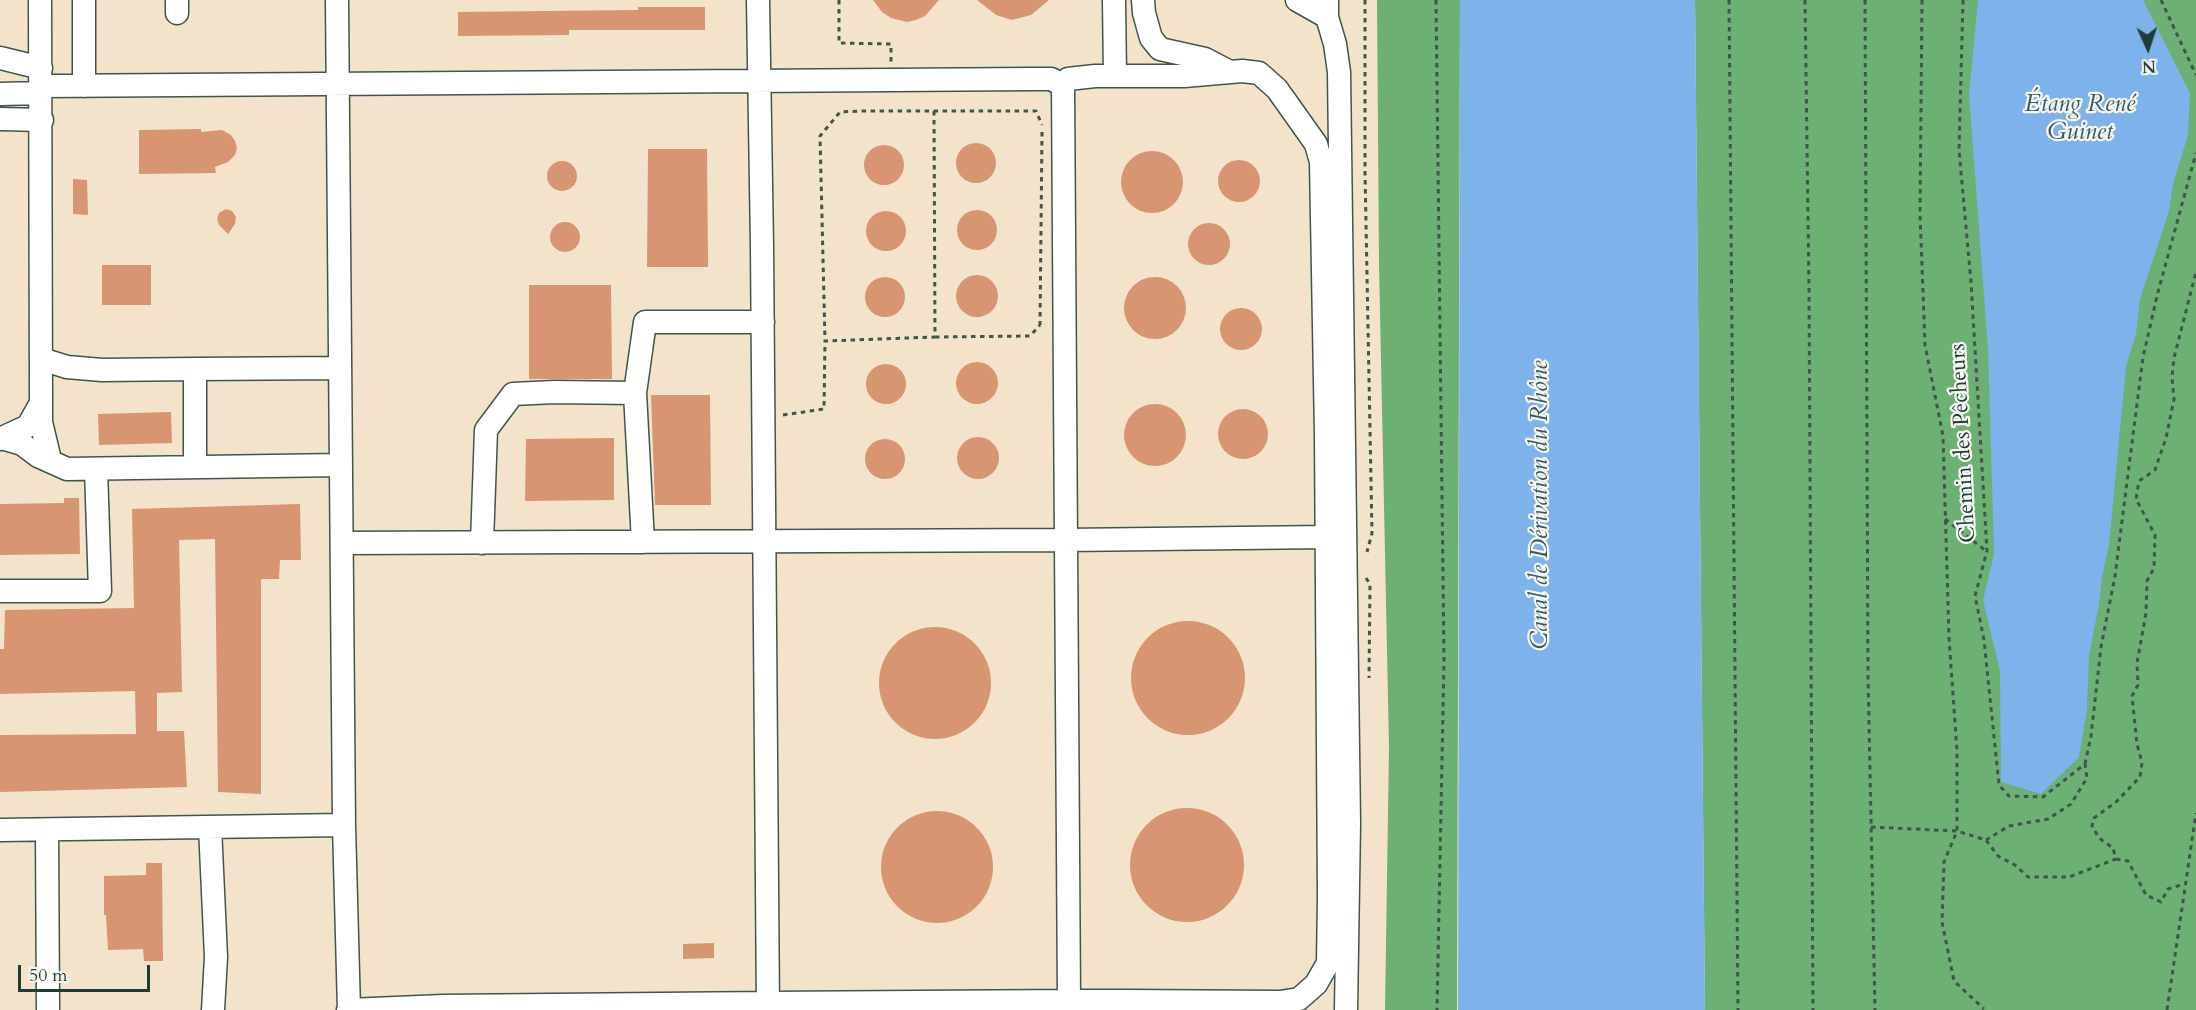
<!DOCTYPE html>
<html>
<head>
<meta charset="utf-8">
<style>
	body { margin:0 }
	#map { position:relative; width:2196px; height:1010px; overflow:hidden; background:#f3e3cb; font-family:Cardo,serif }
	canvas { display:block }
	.north { position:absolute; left:2118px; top:18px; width:60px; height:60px; -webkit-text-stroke:4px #f6f6f2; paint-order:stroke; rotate:177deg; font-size:16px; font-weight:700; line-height:24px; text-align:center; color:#1f3d34 }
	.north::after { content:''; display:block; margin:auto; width:21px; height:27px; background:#1f3d34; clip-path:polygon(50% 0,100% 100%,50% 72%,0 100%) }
	.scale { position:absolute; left:18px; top:965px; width:132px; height:27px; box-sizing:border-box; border:3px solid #1f3d34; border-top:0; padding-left:8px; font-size:18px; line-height:21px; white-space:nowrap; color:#1f3d34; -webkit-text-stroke:4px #f6f6f2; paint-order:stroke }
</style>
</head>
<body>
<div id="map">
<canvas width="2196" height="1010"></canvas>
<div class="north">N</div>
<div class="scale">50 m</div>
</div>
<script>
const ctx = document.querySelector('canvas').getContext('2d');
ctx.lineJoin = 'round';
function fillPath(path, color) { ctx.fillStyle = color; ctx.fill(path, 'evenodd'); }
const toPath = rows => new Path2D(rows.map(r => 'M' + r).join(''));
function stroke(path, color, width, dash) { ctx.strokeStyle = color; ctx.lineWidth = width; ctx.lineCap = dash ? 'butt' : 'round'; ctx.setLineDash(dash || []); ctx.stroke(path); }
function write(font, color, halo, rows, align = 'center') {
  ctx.font = font + ' Cardo,serif'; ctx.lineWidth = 4.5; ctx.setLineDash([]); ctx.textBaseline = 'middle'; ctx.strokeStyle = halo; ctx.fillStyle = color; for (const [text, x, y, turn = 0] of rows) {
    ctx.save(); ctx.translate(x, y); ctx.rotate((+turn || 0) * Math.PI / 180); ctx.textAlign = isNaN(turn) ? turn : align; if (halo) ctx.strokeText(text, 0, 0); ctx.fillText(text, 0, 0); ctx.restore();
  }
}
const forest = toPath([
	[1377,0,1460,0,1457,1010,1385,1010,1389,747,1379,264],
	[1695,0,2196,0,2196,1010,1705,1010]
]);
const water = toPath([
	[1460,0,1695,0,1705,1010,1458,1010],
	[1978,0,2143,0,2190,93,2188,135,2173,184,2169,211,2140,299,2136,334,2126,366,2109,545,2102,576,2099,604,2089,656,2087,709,2079,757,2041,794,2001,782,2000,671,1983,600,1994,554,1988,349,1969,94]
]);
const building = toPath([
	[873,0,939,0,925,16,916,20,907,22,891,18,882,12],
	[977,0,1049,0,1031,15,1012,20,996,15],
	[638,7,705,7,705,30,569,30,569,35,458,36,458,12,638,10],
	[201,129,201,132,222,130,231,135,235,141,237,148,235,155,228,162,215,167,216,173,139,174,139,130],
	'956 163a20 20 0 1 1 40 0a20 20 0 1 1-40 0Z',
	'864 165a20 20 0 1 1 40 0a20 20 0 1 1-40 0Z',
	[648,149,707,149,708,267,647,267],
	'1121 182a31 31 0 1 1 62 0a31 31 0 1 1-62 0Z',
	'1218 181a21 21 0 1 1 42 0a21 21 0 1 1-42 0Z',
	'547 176a15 15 0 1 1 30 0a15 15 0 1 1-30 0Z',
	[73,179,87,180,88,215,73,214],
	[226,209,232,211,236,217,235,224,228,234,219,225,217,219,219,213],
	'957 230a20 20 0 1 1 40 0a20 20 0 1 1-40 0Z',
	'866 231a20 20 0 1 1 40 0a20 20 0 1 1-40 0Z',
	'550 237a15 15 0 1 1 30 0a15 15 0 1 1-30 0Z',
	'1188 244a21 21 0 1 1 42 0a21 21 0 1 1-42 0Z',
	[102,265,151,265,151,305,102,305],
	'956 296a21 21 0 1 1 42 0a21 21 0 1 1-42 0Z',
	'1124 308a31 31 0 1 1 62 0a31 31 0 1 1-62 0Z',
	'865 297a20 20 0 1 1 40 0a20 20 0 1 1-40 0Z',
	[529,285,611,285,612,379,529,379],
	'1220 329a21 21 0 1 1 42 0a21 21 0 1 1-42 0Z',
	'956 383a21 21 0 1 1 42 0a21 21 0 1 1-42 0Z',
	'866 384a20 20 0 1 1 40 0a20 20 0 1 1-40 0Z',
	[651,395,710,395,711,505,655,505],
	'1124 435a31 31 0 1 1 62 0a31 31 0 1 1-62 0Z',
	'1218 434a25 25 0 1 1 50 0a25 25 0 1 1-50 0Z',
	[171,412,172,443,99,445,98,414],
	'957 458a21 21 0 1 1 42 0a21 21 0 1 1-42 0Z',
	[614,438,614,500,525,501,526,439],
	'865 459a20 20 0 1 1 40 0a20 20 0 1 1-40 0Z',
	[64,498,79,498,80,554,0,555,0,504,64,503],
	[300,504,301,560,280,560,279,579,261,579,261,794,218,792,215,539,179,540,182,692,157,693,157,731,184,731,187,787,0,792,0,735,136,734,135,691,0,694,0,649,4,649,5,610,134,608,132,509],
	'1131 678a57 57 0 1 1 114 0a57 57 0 1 1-114 0Z',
	'879 683a56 56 0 1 1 112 0a56 56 0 1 1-112 0Z',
	'1130 865a57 57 0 1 1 114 0a57 57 0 1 1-114 0Z',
	'881 867a56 56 0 1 1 112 0a56 56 0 1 1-112 0Z',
	[146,863,162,863,163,961,144,961,143,949,108,950,106,915,104,915,104,876,146,875],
	[714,943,714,958,683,959,683,944]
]);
const path = toPath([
	[839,0,839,43,891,44,891,62],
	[1365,0,1365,172,1372,533,1367,552],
	[1436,0,1444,660,1437,1010],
	[1729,0,1738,1010],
	[1805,0,1809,289,1813,1010],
	[1865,0,1868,676,1875,1010],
	[1922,0,1920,214,1925,345,1943,436,1949,638,1957,751,1957,831,1986,840,1998,856,2015,865,2028,877,2069,877,2116,859,2113,848,2099,838,2092,826,2094,818,2116,802,2140,777,2142,763,2137,744,2132,696,2138,685,2137,663,2146,613,2147,581,2154,568,2155,535,2136,499,2139,481,2155,470,2166,438,2174,399,2172,377,2174,358,2196,272],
	[1963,0,1959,150,1971,282,1987,551,1975,596,1984,640,1999,785,2009,796,2043,797,2085,764,2087,778,2071,804,2048,819,2009,826,1986,840],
	[2161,0,2196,75],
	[934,111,935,337,825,341,820,136,840,112,861,111,1036,111,1042,125],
	[1042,132,1040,325,1045,324],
	[935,337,1030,336,1040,325],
	[783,415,824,409,825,341],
	[1945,519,1986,551],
	[1366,578,1370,584,1369,678],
	[2085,764,2091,736,2101,647,2115,576,2143,357,2158,292,2196,153],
	[1871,827,1957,831,1944,862,1942,922,1954,981,1984,1009],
	[2116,859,2128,861,2146,895,2161,902,2168,889,2184,884],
	[2167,1010,2196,813]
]);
const minor = toPath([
	[177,0,177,13],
	[337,0,344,825,349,1010],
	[758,0,762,246,768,1010],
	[1114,0,1115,76],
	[1143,0,1144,13,1151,38,1160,49,1205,59,1228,71],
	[1297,0,1327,17],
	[1327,0,1327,17,1335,44,1339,72,1349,823,1346,1010],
	[0,58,41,68],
	[41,86,1032,79,1051,79,1063,85],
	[84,86,84,0],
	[0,94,41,93],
	[0,119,42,120],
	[41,359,67,367,102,370,195,369,195,467],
	[195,369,340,368],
	[635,393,643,542],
	[41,403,41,422,50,460],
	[2,438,22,444,38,456,67,469,341,465],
	[0,439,28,426,41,403,40,0],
	[342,543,1066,540,1327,537],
	[482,543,486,430,513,394,554,392,635,393,645,322,763,322],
	[0,591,100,591,96,469],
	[210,827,216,957,213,1010],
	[0,830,344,825],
	[47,830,48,1010],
	[348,1010,443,1006,768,1003,1069,1001,1124,1001,1280,1002,1299,999,1316,984,1328,963,1329,898,1326,436,1321,162,1316,144,1277,89,1259,73,1242,71,1184,76,1095,76,1068,79,1063,85,1069,1001]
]);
const streetNames = [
	["Chemin des Pêcheurs",1964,443,-93]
];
const waterNames = [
	["Étang René",2080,105],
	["Guinet",2080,133],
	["Canal de Dérivation du Rhône",1541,505,-90]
];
fillPath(forest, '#6cb074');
fillPath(water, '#7db2eb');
fillPath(building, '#d79571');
stroke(minor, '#3f564b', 25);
stroke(path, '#3f564b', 3, [4.5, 4.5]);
stroke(minor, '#fff', 22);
write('22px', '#1f3d34', '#f6f6f2', streetNames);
write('italic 24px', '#365a62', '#f6f6f2', waterNames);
</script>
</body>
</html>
